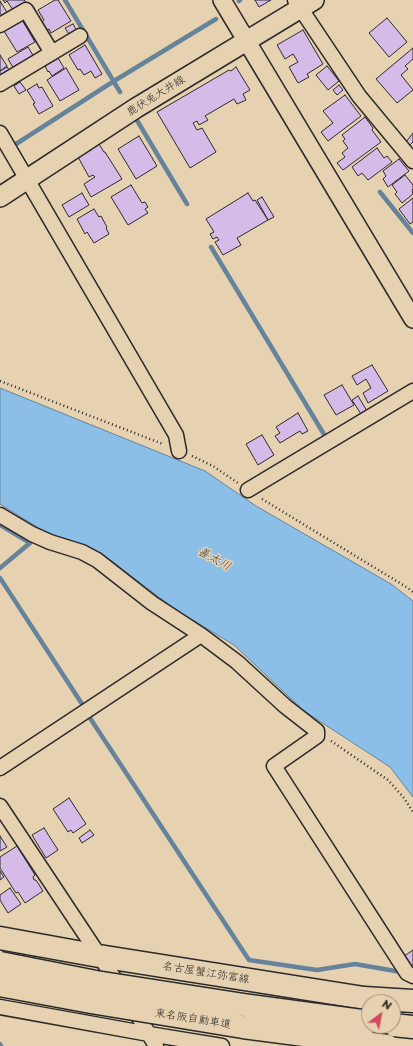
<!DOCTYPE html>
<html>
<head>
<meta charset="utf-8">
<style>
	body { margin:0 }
	#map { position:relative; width:413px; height:1046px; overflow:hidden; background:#e6d1b0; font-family:"Playpen Sans",sans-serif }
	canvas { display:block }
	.north { position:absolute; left:361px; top:994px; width:40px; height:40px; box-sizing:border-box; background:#e6d1b0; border:1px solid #9b8f7b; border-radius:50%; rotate:32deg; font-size:11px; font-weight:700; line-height:16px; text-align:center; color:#2b2b2b }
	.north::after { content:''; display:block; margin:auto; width:14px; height:18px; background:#d1495b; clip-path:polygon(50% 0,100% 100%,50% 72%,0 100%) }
</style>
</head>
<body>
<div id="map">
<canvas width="413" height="1046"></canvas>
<div class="north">N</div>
</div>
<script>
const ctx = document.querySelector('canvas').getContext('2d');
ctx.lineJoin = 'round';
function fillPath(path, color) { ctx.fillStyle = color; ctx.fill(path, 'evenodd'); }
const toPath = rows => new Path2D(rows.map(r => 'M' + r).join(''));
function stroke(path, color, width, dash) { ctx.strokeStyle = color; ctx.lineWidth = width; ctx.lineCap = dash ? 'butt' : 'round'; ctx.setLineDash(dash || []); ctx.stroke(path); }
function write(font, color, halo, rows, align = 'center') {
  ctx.font = font + ' "Playpen Sans","Klee One",sans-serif'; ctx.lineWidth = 3; ctx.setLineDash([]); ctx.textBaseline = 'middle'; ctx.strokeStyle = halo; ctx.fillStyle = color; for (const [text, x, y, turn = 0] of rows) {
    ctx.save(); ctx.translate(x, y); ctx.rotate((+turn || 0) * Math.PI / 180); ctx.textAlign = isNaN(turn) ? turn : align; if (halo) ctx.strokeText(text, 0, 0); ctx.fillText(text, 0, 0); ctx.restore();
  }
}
const water = toPath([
	[0,388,205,471,256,506,391,584,413,601,413,797,390,767,304,711,234,645,176,610,144,586,112,561,86,546,50,535,0,504,0,388]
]);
const stream = toPath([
	[65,0,120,92],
	[239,1,240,0],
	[135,117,187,204],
	[16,144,114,81,216,19],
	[380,192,413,233],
	[211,247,325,436],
	[0,525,30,543,0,568],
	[0,578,84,707],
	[90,718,249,960,317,970,355,964,401,972],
	[0,1044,1,1046]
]);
const building = toPath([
	[3,0,24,0,26,2,13,10,7,1,5,3,3,0],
	[55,0,58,0,71,21,51,33,49,29,47,30,42,22,44,20,38,10,55,0],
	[255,0,271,0,259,7,255,0],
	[0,1,8,14,3,17,0,13,0,1],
	[387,18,407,42,389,57,369,33,387,18],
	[22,20,35,42,17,52,4,31,22,20],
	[73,24,77,31,70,36,65,28,73,24],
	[303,30,323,64,307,74,309,77,298,83,289,67,298,62,293,54,285,59,277,45,303,30],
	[85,45,102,74,95,78,91,71,84,75,80,69,78,70,69,55,85,45],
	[28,47,34,57,14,69,8,59,28,47],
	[413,48,413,59,405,66,408,69,401,75,413,90,397,103,376,79,413,48],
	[0,55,7,66,0,71,0,55],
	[58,58,64,68,52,76,49,71,48,72,45,66,58,58],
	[327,66,339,81,328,90,316,75,327,66],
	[7,67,10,71,0,77,0,71,7,67],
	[236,67,250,90,243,94,246,100,237,104,234,99,205,116,208,120,199,125,197,121,193,123,197,130,202,128,216,152,190,168,157,112,229,70,231,71,236,67],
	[66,68,79,90,60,101,47,80,66,68],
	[20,82,26,90,19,94,14,86,20,82],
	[37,84,39,88,42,87,53,106,39,114,33,104,35,103,27,90,37,84],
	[339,85,343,90,337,95,333,90,339,85],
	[345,95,361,116,328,141,321,132,333,123,323,111,345,95],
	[365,117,373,128,372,130,381,142,343,170,337,163,345,157,342,153,348,148,343,141,345,139,342,135,365,117],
	[413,133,413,142,410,145,406,142,413,133],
	[139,136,157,166,136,179,118,149,139,136],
	[99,144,104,152,105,152,122,179,91,197,84,184,95,177,93,175,89,177,78,157,99,144],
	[377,148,384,158,387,156,392,162,368,180,362,173,358,176,352,167,377,148],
	[399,159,409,171,388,187,383,179,386,176,383,171,399,159],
	[405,175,413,185,413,189,412,190,413,194,402,203,395,194,397,192,392,185,405,175],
	[131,185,142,203,145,202,148,207,145,209,148,213,128,225,111,197,131,185],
	[82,193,89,205,69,217,62,205,82,193],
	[248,193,253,201,255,200,268,220,237,238,241,245,223,255,215,242,219,240,217,237,213,239,210,234,214,232,206,219,248,193],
	[262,197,274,217,268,220,257,200,262,197],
	[413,198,413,222,410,224,399,209,413,198],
	[94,209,99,217,101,216,107,227,106,228,109,234,94,243,87,232,85,234,77,219,94,209],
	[372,365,388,391,368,403,363,393,371,388,366,379,357,385,352,376,372,365],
	[342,385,354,405,336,415,324,395,342,385],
	[358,396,367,411,361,414,352,400,358,396],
	[298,413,308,431,302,434,300,431,280,443,275,436,280,433,276,427,298,413],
	[262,435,274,455,258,465,246,444,262,435],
	[69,798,86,824,73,833,71,830,68,832,53,809,69,798],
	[44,828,58,850,46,858,32,835,44,828],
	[90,830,94,835,82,843,79,838,90,830],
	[0,836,7,847,0,851,0,836],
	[17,846,35,875,33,877,34,880,36,880,43,891,25,903,18,892,16,893,0,868,0,857,17,846],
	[0,871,4,877,0,880,0,871],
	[10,888,21,904,8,913,0,900,0,895,10,888],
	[413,950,413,967,410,969,403,957,413,950]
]);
const path = toPath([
	[0,381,163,444],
	[192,456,213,466,238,483],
	[262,499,408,588,413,592],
	[331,741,388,780,404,798,413,812]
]);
const minor = toPath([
	[295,0,359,96,413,161],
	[0,25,26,10,52,53],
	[0,84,80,36],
	[0,133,176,435,179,451],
	[248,490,413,391],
	[0,515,32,534,50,542,82,552,97,560,152,603,201,635],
	[0,768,201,635,237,662,285,706,317,731,317,736,274,766,407,973,413,976],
	[0,806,128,999,156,1046],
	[0,1007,149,1034,222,1046]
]);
const tertiary = toPath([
	[222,0,413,319]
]);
const secondary = toPath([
	[0,197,136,108,314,0]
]);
const primary = toPath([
	[0,938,99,956,364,998,413,1001]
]);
const motorway = toPath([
	[393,1025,413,1027]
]);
const motorwayBridge = toPath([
	[0,963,96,982,244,1005,369,1022],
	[0,985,91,1002,243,1027,387,1046]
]);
const streetNames = [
	["鹿伏兎大井線",156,96,-32],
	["名古屋蟹江弥富線",206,973,9],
	["東名阪自動車道",193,1019,9]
];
const waterNames = [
	["善太川",214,559,29]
];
fillPath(water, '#8bbfe8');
stroke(water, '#65849c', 1);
stroke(stream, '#65849c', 4.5);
fillPath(building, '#d6bbe9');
stroke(building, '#2b2b2b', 1);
stroke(minor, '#2b2b2b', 17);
stroke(tertiary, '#2b2b2b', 20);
stroke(secondary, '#2b2b2b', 22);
stroke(primary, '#2b2b2b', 25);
stroke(motorway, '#2b2b2b', 25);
stroke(path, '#2b2b2b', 2.5, [1, 3]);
stroke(minor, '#e6d1b0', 14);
stroke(tertiary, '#e6d1b0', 17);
stroke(secondary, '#e6d1b0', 19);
stroke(primary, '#e6d1b0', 22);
stroke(motorway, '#e6d1b0', 22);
stroke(motorwayBridge, '#2b2b2b', 25, []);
stroke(motorwayBridge, '#e6d1b0', 22);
write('11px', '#2b2b2b', '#e6d1b0', streetNames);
write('italic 12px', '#394147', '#e6d1b0', waterNames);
</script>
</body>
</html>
